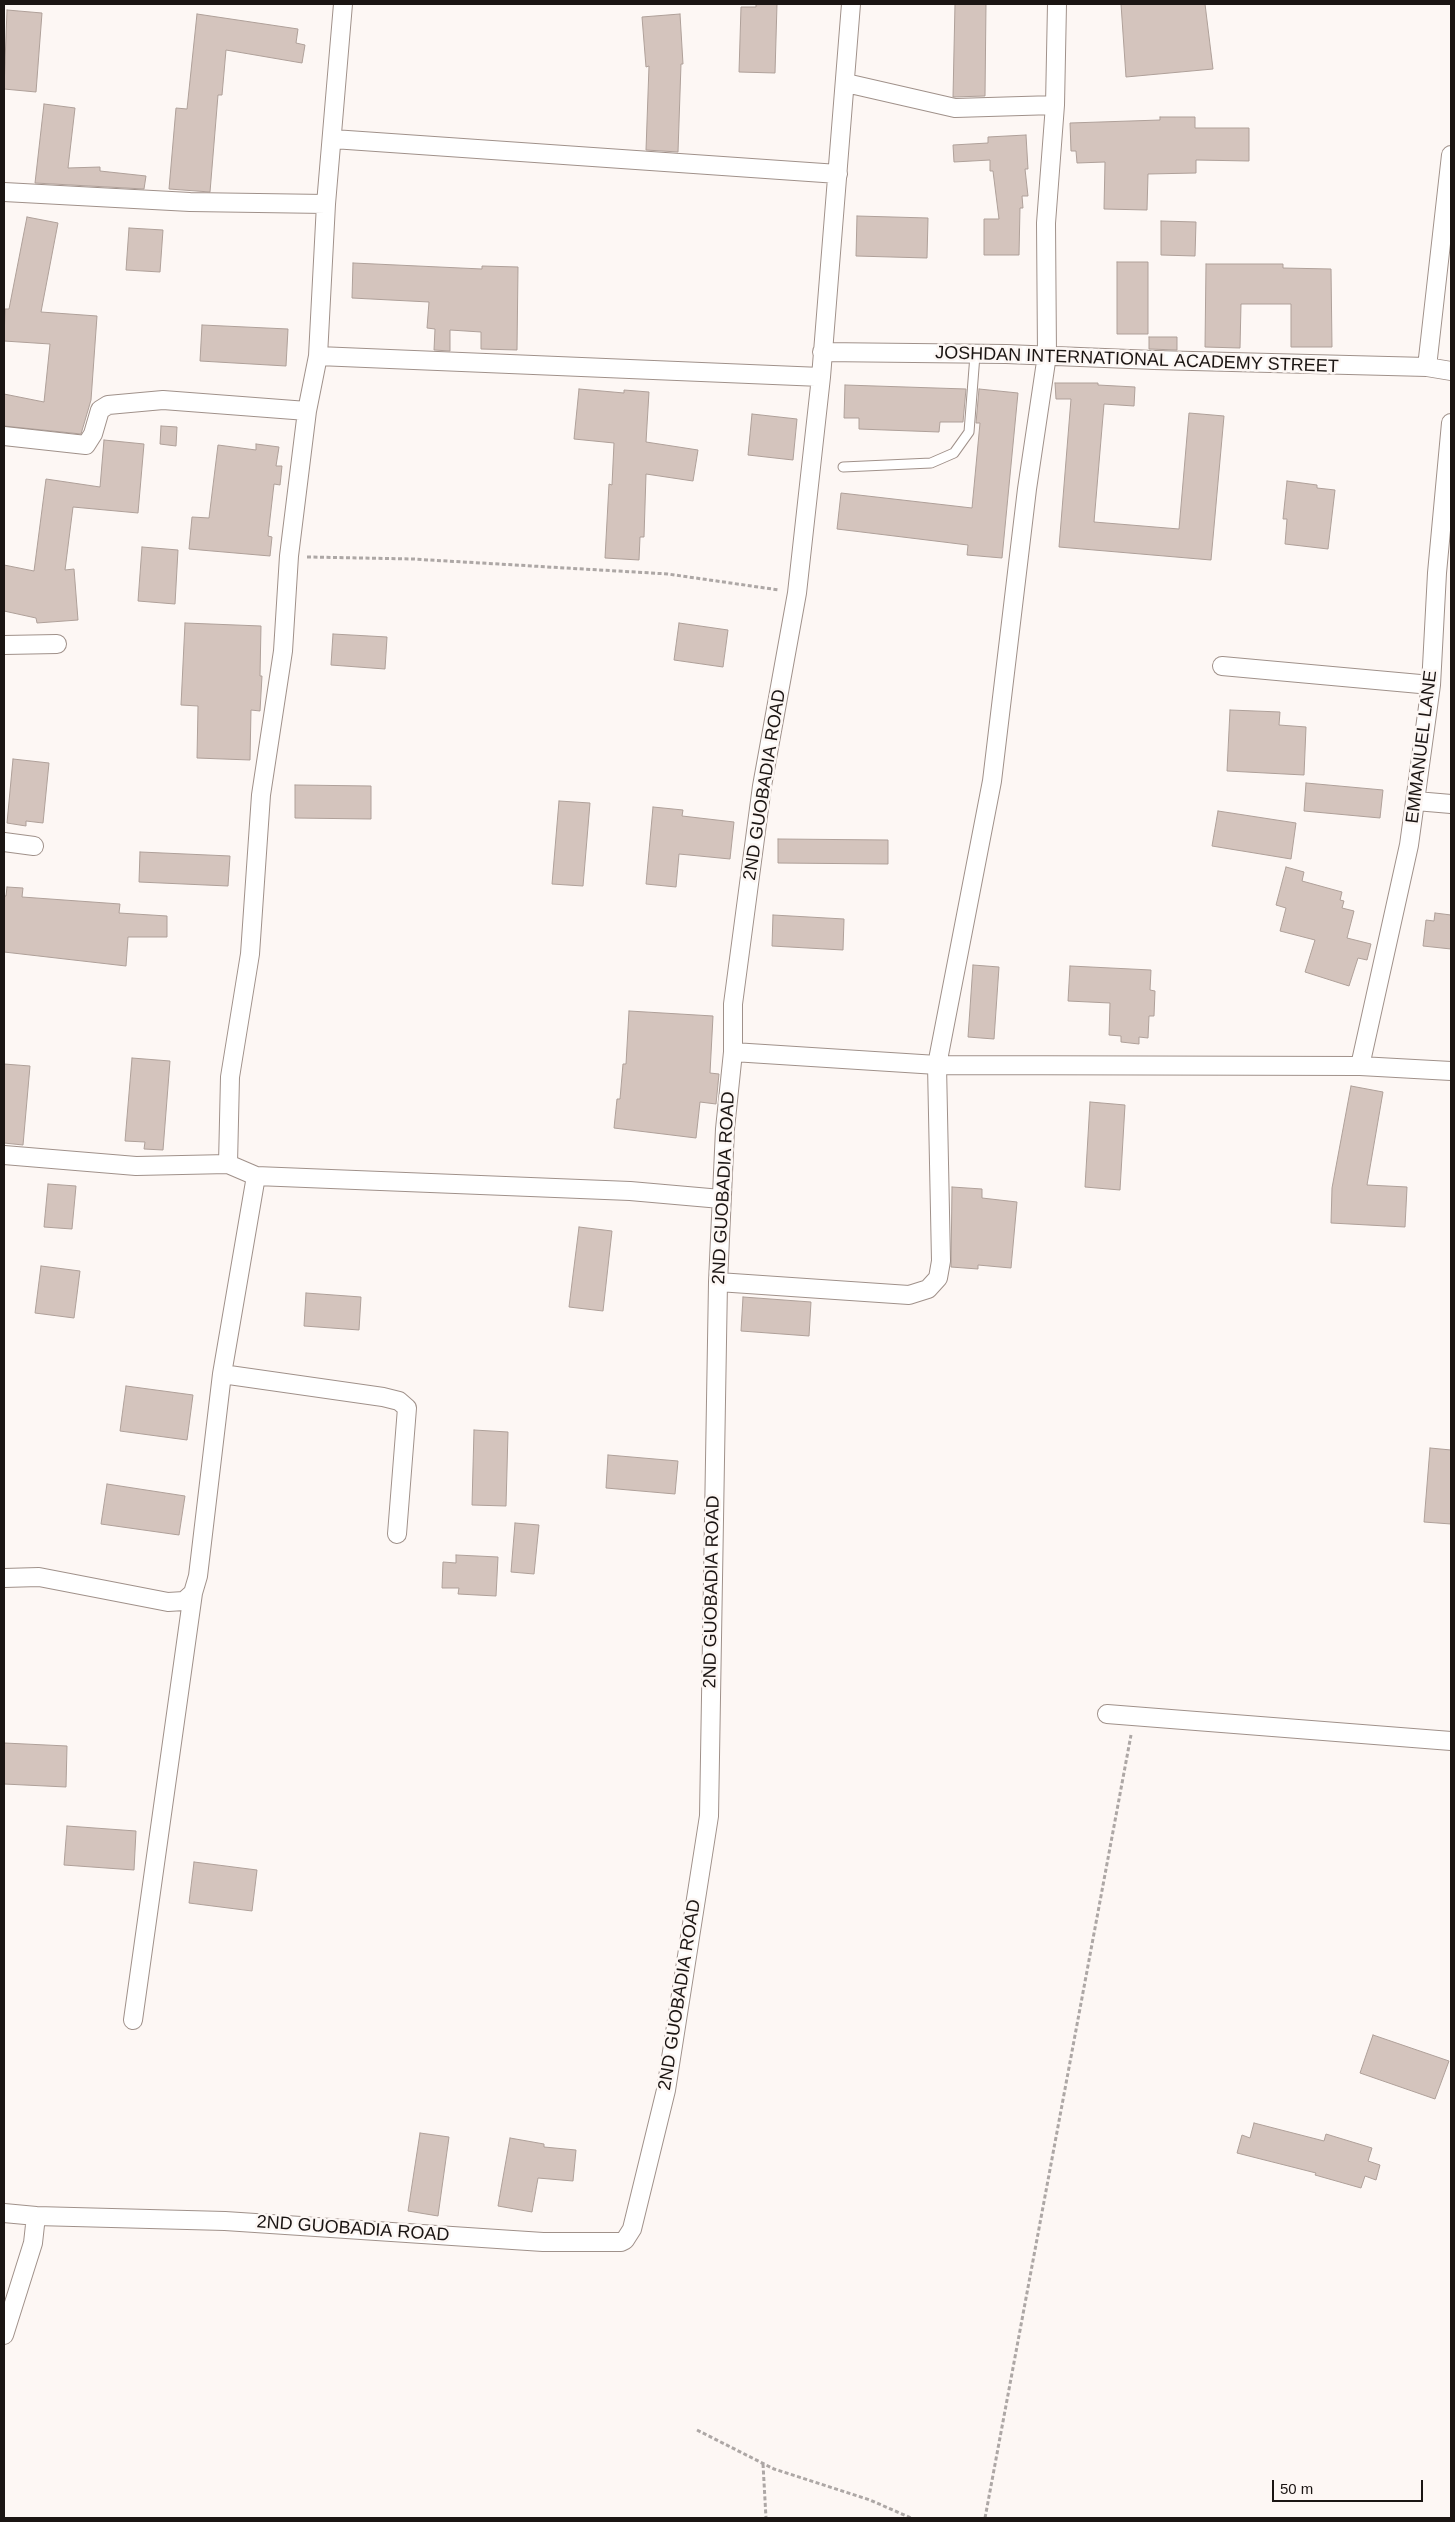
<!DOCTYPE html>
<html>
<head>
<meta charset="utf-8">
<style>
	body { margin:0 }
	#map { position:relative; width:1455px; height:2522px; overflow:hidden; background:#fdf7f4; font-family:Helvetica,sans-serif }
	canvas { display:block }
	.frame { position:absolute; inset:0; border:5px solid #1b1513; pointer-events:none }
	.scale { position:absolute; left:1272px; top:2480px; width:151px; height:22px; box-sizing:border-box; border:2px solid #1b1513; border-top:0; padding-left:6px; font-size:15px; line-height:18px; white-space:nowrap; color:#1b1513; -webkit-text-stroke:4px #fdf7f4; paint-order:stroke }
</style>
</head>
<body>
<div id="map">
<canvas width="1455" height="2522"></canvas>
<div class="frame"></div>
<div class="scale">50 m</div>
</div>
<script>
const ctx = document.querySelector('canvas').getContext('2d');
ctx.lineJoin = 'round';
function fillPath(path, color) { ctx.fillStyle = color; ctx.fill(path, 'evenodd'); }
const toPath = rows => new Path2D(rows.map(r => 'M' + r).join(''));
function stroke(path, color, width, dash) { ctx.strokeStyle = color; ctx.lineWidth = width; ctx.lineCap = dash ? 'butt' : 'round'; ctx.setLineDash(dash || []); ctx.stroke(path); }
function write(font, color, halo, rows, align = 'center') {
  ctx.font = font + ' Helvetica,sans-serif'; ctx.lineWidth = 5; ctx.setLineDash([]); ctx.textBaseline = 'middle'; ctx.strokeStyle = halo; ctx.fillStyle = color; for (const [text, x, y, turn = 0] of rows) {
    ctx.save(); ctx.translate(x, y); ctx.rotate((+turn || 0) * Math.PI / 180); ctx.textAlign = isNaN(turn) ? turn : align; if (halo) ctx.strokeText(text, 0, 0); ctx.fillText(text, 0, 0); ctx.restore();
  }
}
const building = toPath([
	[756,4,777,4,775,73,739,72,741,7,756,7,756,4],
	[955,4,986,4,985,96,953,97,955,4],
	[1121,4,1205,4,1213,69,1126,77,1121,4],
	[7,10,42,13,36,92,4,89,7,10],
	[197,14,298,29,296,43,305,45,302,63,226,50,222,95,218,95,210,192,169,189,176,108,187,109,197,14],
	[680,14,683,64,681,64,678,152,646,150,649,66,646,67,642,17,680,14],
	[44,104,75,108,68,168,100,167,100,171,146,176,144,189,35,183,44,104],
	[1160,117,1195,117,1195,128,1249,128,1249,161,1196,160,1196,173,1148,174,1147,210,1104,209,1105,162,1077,163,1076,151,1071,151,1070,123,1160,120,1160,117],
	[1026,135,1028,169,1025,169,1028,196,1022,196,1023,208,1020,208,1019,255,984,255,984,219,999,219,993,171,990,171,990,160,954,162,953,145,988,143,988,137,1026,135],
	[857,216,928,218,927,258,856,256,857,216],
	[27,217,58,223,41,312,97,316,91,400,81,434,4,426,4,394,44,402,50,344,4,341,5,309,9,309,27,217],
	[1161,221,1196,222,1195,256,1161,255,1161,221],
	[129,228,163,230,160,272,126,270,129,228],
	[1117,262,1148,262,1148,334,1117,334,1117,262],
	[353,263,482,269,482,266,518,267,517,350,481,349,481,332,450,330,450,351,434,350,435,329,427,328,429,302,352,298,353,263],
	[1206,264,1283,264,1283,268,1331,269,1332,347,1291,347,1291,304,1241,304,1240,348,1205,347,1206,264],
	[202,325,288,329,286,366,200,361,202,325],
	[1149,337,1177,337,1177,350,1149,349,1149,337],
	[1055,383,1098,383,1098,385,1135,387,1134,406,1104,404,1094,522,1179,529,1189,413,1224,416,1211,560,1059,547,1071,399,1056,399,1055,383],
	[845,385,966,389,963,422,940,422,939,432,859,429,859,418,844,418,845,385],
	[579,389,624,393,624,390,649,392,646,442,698,450,693,481,646,474,644,537,640,537,639,560,605,558,609,484,612,485,614,443,574,439,579,389],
	[979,389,1018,393,1002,558,967,555,968,545,837,529,841,493,972,508,980,423,976,423,979,389],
	[752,414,797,419,793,460,748,455,752,414],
	[161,426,177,427,176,446,160,444,161,426],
	[104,440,144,444,138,513,73,507,65,570,74,569,78,620,37,623,36,618,4,611,4,565,34,571,46,479,100,487,104,440],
	[256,444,279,447,276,466,282,466,280,485,274,484,268,536,272,537,270,556,189,549,192,517,209,518,218,445,256,450,256,444],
	[1287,481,1317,485,1317,488,1335,490,1328,549,1285,544,1287,519,1283,519,1287,481],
	[142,547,178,550,175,604,138,601,142,547],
	[185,623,261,626,260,676,262,676,260,711,251,710,250,760,197,758,198,706,181,705,185,623],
	[679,623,728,630,723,667,674,660,679,623],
	[333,634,387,637,385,669,331,665,333,634],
	[1230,710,1280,712,1279,725,1306,727,1304,775,1227,771,1230,710],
	[13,759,49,763,43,823,26,821,26,826,7,823,13,759],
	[1306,783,1383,790,1380,818,1304,811,1306,783],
	[295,785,371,786,371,819,295,818,295,785],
	[559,801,590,803,583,886,552,884,559,801],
	[653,807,683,810,682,816,734,822,730,859,679,854,676,887,646,884,653,807],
	[1218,811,1296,823,1291,859,1212,846,1218,811],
	[778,839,888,840,888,864,778,863,778,839],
	[140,852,230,856,228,886,139,882,140,852],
	[1286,867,1304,872,1302,881,1342,892,1340,900,1344,901,1342,908,1354,911,1347,938,1371,944,1367,960,1358,958,1349,986,1305,972,1315,940,1280,931,1286,908,1276,905,1286,867],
	[7,887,23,888,22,897,120,904,119,913,167,916,167,937,128,937,126,966,4,952,4,896,6,896,7,887],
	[1435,913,1451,915,1451,949,1423,946,1426,920,1434,921,1435,913],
	[773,915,844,919,843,950,772,946,773,915],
	[973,965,999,967,994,1039,968,1037,973,965],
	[1070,966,1151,970,1150,990,1155,991,1154,1016,1149,1016,1148,1038,1139,1037,1139,1044,1121,1042,1121,1036,1109,1035,1110,1003,1068,1001,1070,966],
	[629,1011,713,1016,710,1073,719,1074,716,1104,700,1102,696,1138,614,1128,617,1099,620,1099,623,1064,626,1064,629,1011],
	[132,1058,170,1061,163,1150,144,1149,145,1142,125,1141,132,1058],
	[4,1064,30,1066,23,1145,4,1143,4,1064],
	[1351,1086,1383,1092,1367,1185,1407,1187,1405,1227,1331,1223,1332,1188,1351,1086],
	[1090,1102,1125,1105,1120,1190,1085,1187,1090,1102],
	[48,1184,76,1186,72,1229,44,1227,48,1184],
	[952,1187,982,1189,982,1198,1017,1202,1011,1268,978,1265,978,1269,951,1267,952,1187],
	[579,1227,612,1231,603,1311,569,1307,579,1227],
	[41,1266,80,1271,74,1318,35,1313,41,1266],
	[306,1293,361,1297,359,1330,304,1326,306,1293],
	[743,1297,811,1302,809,1336,741,1331,743,1297],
	[126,1386,193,1395,187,1440,120,1431,126,1386],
	[474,1430,508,1432,506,1506,472,1505,474,1430],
	[1430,1448,1451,1450,1451,1524,1424,1522,1430,1448],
	[608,1455,678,1461,675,1494,606,1488,608,1455],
	[107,1484,185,1496,179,1535,101,1524,107,1484],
	[515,1523,539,1525,534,1574,511,1572,515,1523],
	[456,1555,498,1557,496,1596,458,1594,459,1588,442,1588,443,1562,456,1563,456,1555],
	[4,1743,67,1746,66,1787,4,1784,4,1743],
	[67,1826,136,1831,134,1870,64,1865,67,1826],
	[194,1862,257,1870,252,1911,189,1903,194,1862],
	[1373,2035,1449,2061,1435,2099,1360,2073,1373,2035],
	[1254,2123,1324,2141,1326,2134,1372,2148,1368,2161,1380,2165,1376,2180,1365,2176,1361,2188,1315,2175,1316,2173,1237,2153,1242,2135,1250,2138,1254,2123],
	[420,2133,449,2137,438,2216,408,2211,420,2133],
	[510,2138,544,2144,544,2147,576,2150,573,2181,538,2178,532,2212,498,2206,510,2138]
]);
const path = toPath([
	[307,557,413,559,668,574,779,590],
	[697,2430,774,2469,870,2500,911,2518],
	[763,2464,766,2518],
	[985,2518,1131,1735]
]);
const service = toPath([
	[843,467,931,463,954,453,969,432,975,355]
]);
const minor = toPath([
	[846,83,955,108,1055,105],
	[333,139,838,174],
	[4,192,190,202,326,204],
	[822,352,1006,354,1154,360,1427,367,1451,371],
	[318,356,821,377],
	[1427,367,1451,155],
	[4,436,86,445,93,434,100,410,108,405,163,400,307,411],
	[4,645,57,644],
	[1222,666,1431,685],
	[1416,801,1451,804],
	[4,842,34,846],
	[733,1052,937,1065,1360,1066,1451,1071],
	[1360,1066,1409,845,1431,685,1437,573,1451,423],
	[4,1155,136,1166,228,1164,256,1176,630,1191,721,1199],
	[228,1164,230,1077,250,954,261,795,283,651,289,556,307,411,318,356,326,204,343,4],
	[718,1282,909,1295,928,1289,938,1278,941,1261,937,1065,992,781,1027,489,1047,355,1046,223,1055,105,1057,4],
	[222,1374,383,1397,399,1401,407,1408,397,1534],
	[4,1578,39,1577,168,1602,184,1601,193,1593,198,1576,222,1374,256,1176],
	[1107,1714,1451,1741],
	[133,2020,193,1593],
	[4,2213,36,2216,33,2243,4,2335],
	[36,2216,225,2221,543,2242,621,2242,625,2240,632,2229,666,2090,709,1816,718,1282,725,1129,733,1052,733,1004,762,786,797,593,821,377,851,4]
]);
const streetNames = [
	["JOSHDAN INTERNATIONAL ACADEMY STREET",1137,360,2],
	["EMMANUEL LANE",1422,747,-83],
	["2ND GUOBADIA ROAD",765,785,-81],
	["2ND GUOBADIA ROAD",724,1188,-87],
	["2ND GUOBADIA ROAD",712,1592,-89],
	["2ND GUOBADIA ROAD",680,1995,-81],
	["2ND GUOBADIA ROAD",353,2229,4]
];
fillPath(building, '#d4c4bd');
stroke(building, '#afa099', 1);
stroke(service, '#a0918a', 11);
stroke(minor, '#a0918a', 20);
stroke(path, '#ada7a5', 3, [4, 2.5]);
stroke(service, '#fff', 9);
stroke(minor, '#fff', 18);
write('18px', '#1b1513', '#fdf7f4', streetNames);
</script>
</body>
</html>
